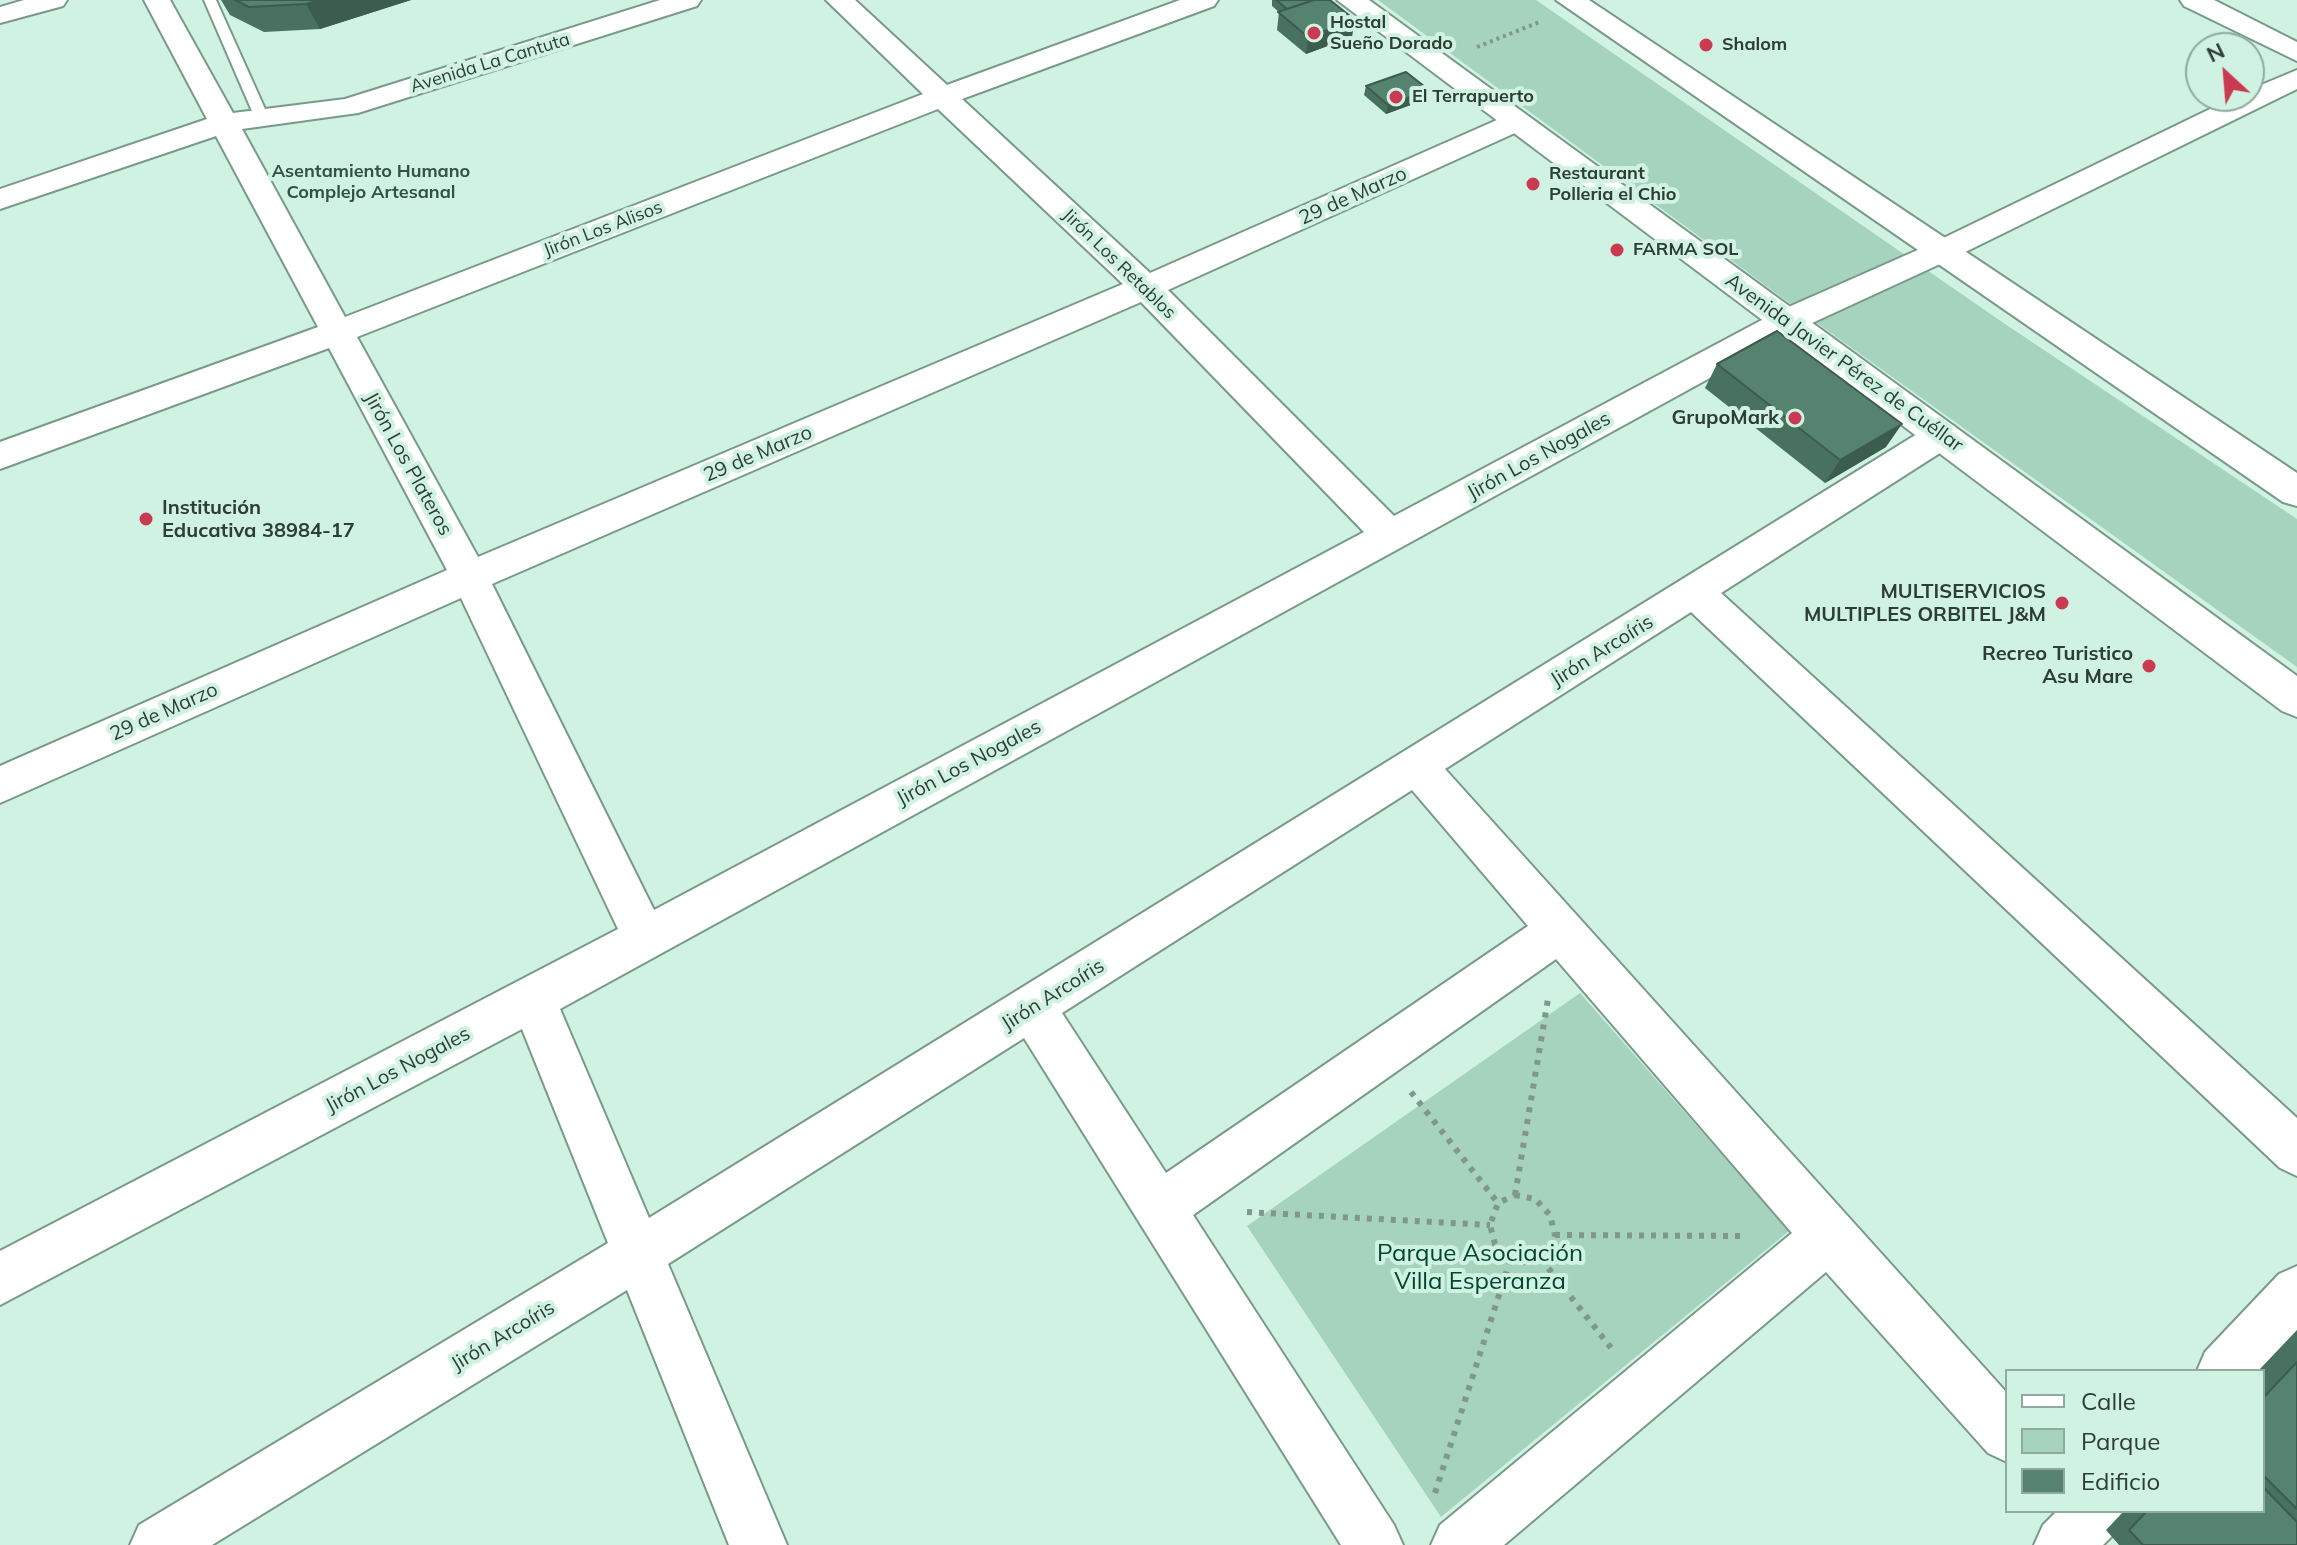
<!DOCTYPE html>
<html>
<head>
<meta charset="utf-8">
<style>
	body { margin:0 }
	#map { position:relative; width:2297px; height:1545px; overflow:hidden; background:#cff2e2; font-family:Mulish,sans-serif }
	canvas { display:block }
	.legend { position:absolute; left:2005px; top:1369px; width:260px; height:144px; box-sizing:border-box; background:#cff2e2; border:2px solid #8faa9e; margin:0; padding:10px 14px; list-style:none; font-size:24px; color:#2f3d37 }
	.legend li { display:flex; align-items:center; gap:16px; height:40px }
	.legend b { width:40px; border:2px solid #8faa9e }
	.north { position:absolute; left:2185px; top:32px; width:80px; height:80px; box-sizing:border-box; background:#cff2e2; border:2px solid #8faa9e; border-radius:50%; rotate:334deg; font-size:22px; font-weight:700; line-height:32px; text-align:center; color:#2f3d37 }
	.north::after { content:''; display:block; margin:auto; width:28px; height:36px; background:#ca3a52; clip-path:polygon(50% 0,100% 100%,50% 72%,0 100%) }
</style>
</head>
<body>
<div id="map">
<canvas width="2297" height="1545"></canvas>
<ul class="legend">
<li><b style="height:10px;background:#fff"></b>Calle</li>
<li><b style="height:22px;background:#a6d3be"></b>Parque</li>
<li><b style="height:22px;background:#55836f"></b>Edificio</li>
</ul>
<div class="north">N</div>
</div>
<script>
const ctx = document.querySelector('canvas').getContext('2d');
ctx.lineJoin = 'round';
function fillPath(path, color) { ctx.fillStyle = color; ctx.fill(path, 'evenodd'); }
const toPath = rows => new Path2D(rows.map(r => 'M' + r).join(''));
function stroke(path, color, width, dash) { ctx.strokeStyle = color; ctx.lineWidth = width; ctx.lineCap = dash ? 'butt' : 'round'; ctx.setLineDash(dash || []); ctx.stroke(path); }
function write(font, color, halo, rows, align = 'center') {
  ctx.font = font + ' Mulish,sans-serif'; ctx.lineWidth = 8; ctx.setLineDash([]); ctx.textBaseline = 'middle'; ctx.strokeStyle = halo; ctx.fillStyle = color; for (const [text, x, y, turn = 0] of rows) {
    ctx.save(); ctx.translate(x, y); ctx.rotate((+turn || 0) * Math.PI / 180); ctx.textAlign = isNaN(turn) ? turn : align; if (halo) ctx.strokeText(text, 0, 0); ctx.fillText(text, 0, 0); ctx.restore();
  }
}
const green = toPath([
	[1378,0,1536,0,2005,324,2297,519,2297,667,1803,313],
	[1580,993,1789,1231,1441,1517,1247,1226]
]);
const pathFar1 = toPath([
	[1477,47,1542,21]
]);
const path = toPath([
	[1411,1092,1498,1203],
	[1515,1195,1548,999],
	[1515,1195,1535,1199,1550,1215,1555,1235,1551,1249,1541,1259,1526,1263,1511,1258,1495,1244,1490,1225,1498,1203,1515,1195],
	[1247,1212,1490,1225],
	[1555,1235,1746,1236],
	[1541,1259,1612,1349],
	[1435,1493,1511,1258]
]);
const service = toPath([
	[204,0,216,0,269,118,267,121,255,118,204,0]
]);
const minor = toPath([
	[24,0,67,0,63,6,0,23,0,7,24,0],
	[144,0,170,0,233,113,345,99,660,0,701,0,697,6,358,113,242,129,345,317,923,94,826,0,855,0,947,85,1180,0,1218,0,1214,6,962,99,1150,273,1506,116,1526,116,1531,122,1526,128,1168,290,1394,516,1775,313,1929,245,2237,96,2249,96,2249,90,2297,70,2297,89,1951,259,1799,329,560,1009,649,1218,1930,426,1942,422,1954,426,1960,435,1954,444,1721,593,2297,1118,2297,1176,2280,1168,1691,612,1445,769,2007,1393,2007,1462,1988,1453,1826,1272,1504,1545,1431,1545,1440,1525,1792,1233,1556,959,1193,1215,1394,1525,1403,1545,1341,1545,1024,1038,668,1264,787,1545,729,1545,627,1290,212,1545,130,1545,139,1525,608,1243,522,1029,0,1305,0,1251,618,929,461,598,0,803,0,766,447,570,329,348,0,469,0,442,318,327,216,136,0,209,0,189,207,119,144,0],
	[938,109,1123,284,478,557,357,337,938,109],
	[1141,302,1364,532,654,910,492,584,1141,302],
	[1412,790,1528,926,1166,1173,1062,1013,1412,790],
	[2180,0,2214,0,2297,42,2297,61,2184,6,2180,0],
	[2297,1266,2297,1331,2260,1371,2197,1371,2205,1352,2279,1274,2297,1266],
	[2057,1511,2125,1511,2117,1531,2103,1545,2034,1545,2043,1525,2057,1511]
]);
const trunk = toPath([
	[1337,0,1369,0,2297,676,2297,717,2282,711,1337,0],
	[1556,0,1589,0,2297,473,2297,506,2283,502,1556,0]
]);
const wall = toPath([
	[221,0,411,0,320,29,264,32,230,15],
	[1272,0,1330,0,1352,37,1306,54,1277,30,1279,12,1272,6],
	[1366,86,1427,99,1386,114,1364,95],
	[1717,364,1886,447,1825,483,1705,388],
	[2297,1330,2297,1545,2119,1545,2106,1530,2124,1511,2263,1511,2263,1371,2258,1371]
]);
const shadedWall = toPath([
	[320,0,411,0,320,29,306,4],
	[1355,20,1352,37,1306,54,1308,37],
	[1429,90,1427,99,1386,114,1388,105],
	[1902,424,1886,447,1825,483,1840,460]
]);
const building = toPath([
	[235,0,320,0,306,4,249,7,235,0],
	[1276,0,1314,0,1287,9,1276,0],
	[1314,0,1330,0,1355,20,1308,37,1278,12,1314,0],
	[1406,72,1429,90,1388,105,1366,86,1406,72],
	[1777,331,1902,424,1840,460,1717,364,1777,331],
	[2297,1362,2297,1509,2263,1475,2263,1398,2297,1362],
	[2263,1487,2297,1522,2297,1545,2143,1545,2129,1530,2147,1511,2263,1511,2263,1487]
]);
const markers = [
	[1314,33,8,"#ca3a52"],
	[1706,45,8,"#ca3a52"],
	[1396,97,8,"#ca3a52"],
	[1533,184,8,"#ca3a52"],
	[1617,250,8,"#ca3a52"],
	[1795,418,8,"#ca3a52"],
	[146,519,8,"#ca3a52"],
	[2062,603,8,"#ca3a52"],
	[2149,666,8,"#ca3a52"]
];
const farPoinames = [
	["Hostal",1330,23],
	["Sueño Dorado",1330,44],
	["Shalom",1722,45],
	["El Terrapuerto",1412,97],
	["Restaurant",1549,174],
	["Polleria el Chio",1549,195],
	["FARMA SOL",1633,250]
];
const farStreetnames = [
	["Avenida La Cantuta",490,63,-17],
	["Jirón Los Alisos",603,229,-21],
	["Jirón Los Retablos",1119,264,44]
];
const farNeighbourhoodnames = [
	["Asentamiento Humano",371,172],
	["Complejo Artesanal",371,193]
];
const streetNames = [
	["29 de Marzo",1353,196,-24],
	["Avenida Javier Pérez de Cuéllar",1844,363,36],
	["29 de Marzo",758,454,-23],
	["Jirón Los Nogales",1539,456,-29],
	["Jirón Los Plateros",408,464,61],
	["Jirón Arcoíris",1602,651,-32],
	["29 de Marzo",164,712,-24],
	["Jirón Los Nogales",969,763,-28],
	["Jirón Arcoíris",1053,995,-32],
	["Jirón Los Nogales",398,1070,-28],
	["Jirón Arcoíris",503,1336,-31]
];
const poiNames = [
	["GrupoMark",1779,418],
	["Institución",162,508,"left"],
	["Educativa 38984-17",162,531,"left"],
	["MULTISERVICIOS",2046,592],
	["MULTIPLES ORBITEL J&M",2046,615],
	["Recreo Turistico",2133,654],
	["Asu Mare",2133,677]
];
const nearParknames = [
	["Parque Asociación",1480,1254],
	["Villa Esperanza",1480,1282]
];
fillPath(green, '#a6d3be');
stroke(service, '#799a8b', 4);
stroke(minor, '#799a8b', 4);
stroke(trunk, '#799a8b', 4);
stroke(pathFar1, '#7f978c', 4, [3, 4]);
stroke(path, '#7f978c', 6, [5, 7]);
fillPath(service, '#fff');
fillPath(minor, '#fff');
fillPath(trunk, '#fff');
fillPath(wall, '#49715f');
fillPath(shadedWall, '#3c5c4e');
fillPath(building, '#55836f');
stroke(building, '#3c5c4e', 2);
for (const [x, y, r, color] of markers) { const dot = new Path2D(); dot.arc(x, y, r, 0, 2 * Math.PI); ctx.fillStyle = color; ctx.fill(dot); stroke(dot, '#cff2e2', 3); }
write('bold 18px', '#2f3d37', '#cff2e2', farPoinames, 'left');
write('18px', '#2f3d37', '#cff2e2', farStreetnames);
write('bold 18px', '#335144', '#cff2e2', farNeighbourhoodnames);
write('20px', '#2f3d37', '#cff2e2', streetNames);
write('bold 20px', '#2f3d37', '#cff2e2', poiNames, 'right');
write('24px', '#024530', '#cff2e2', nearParknames);
</script>
</body>
</html>
